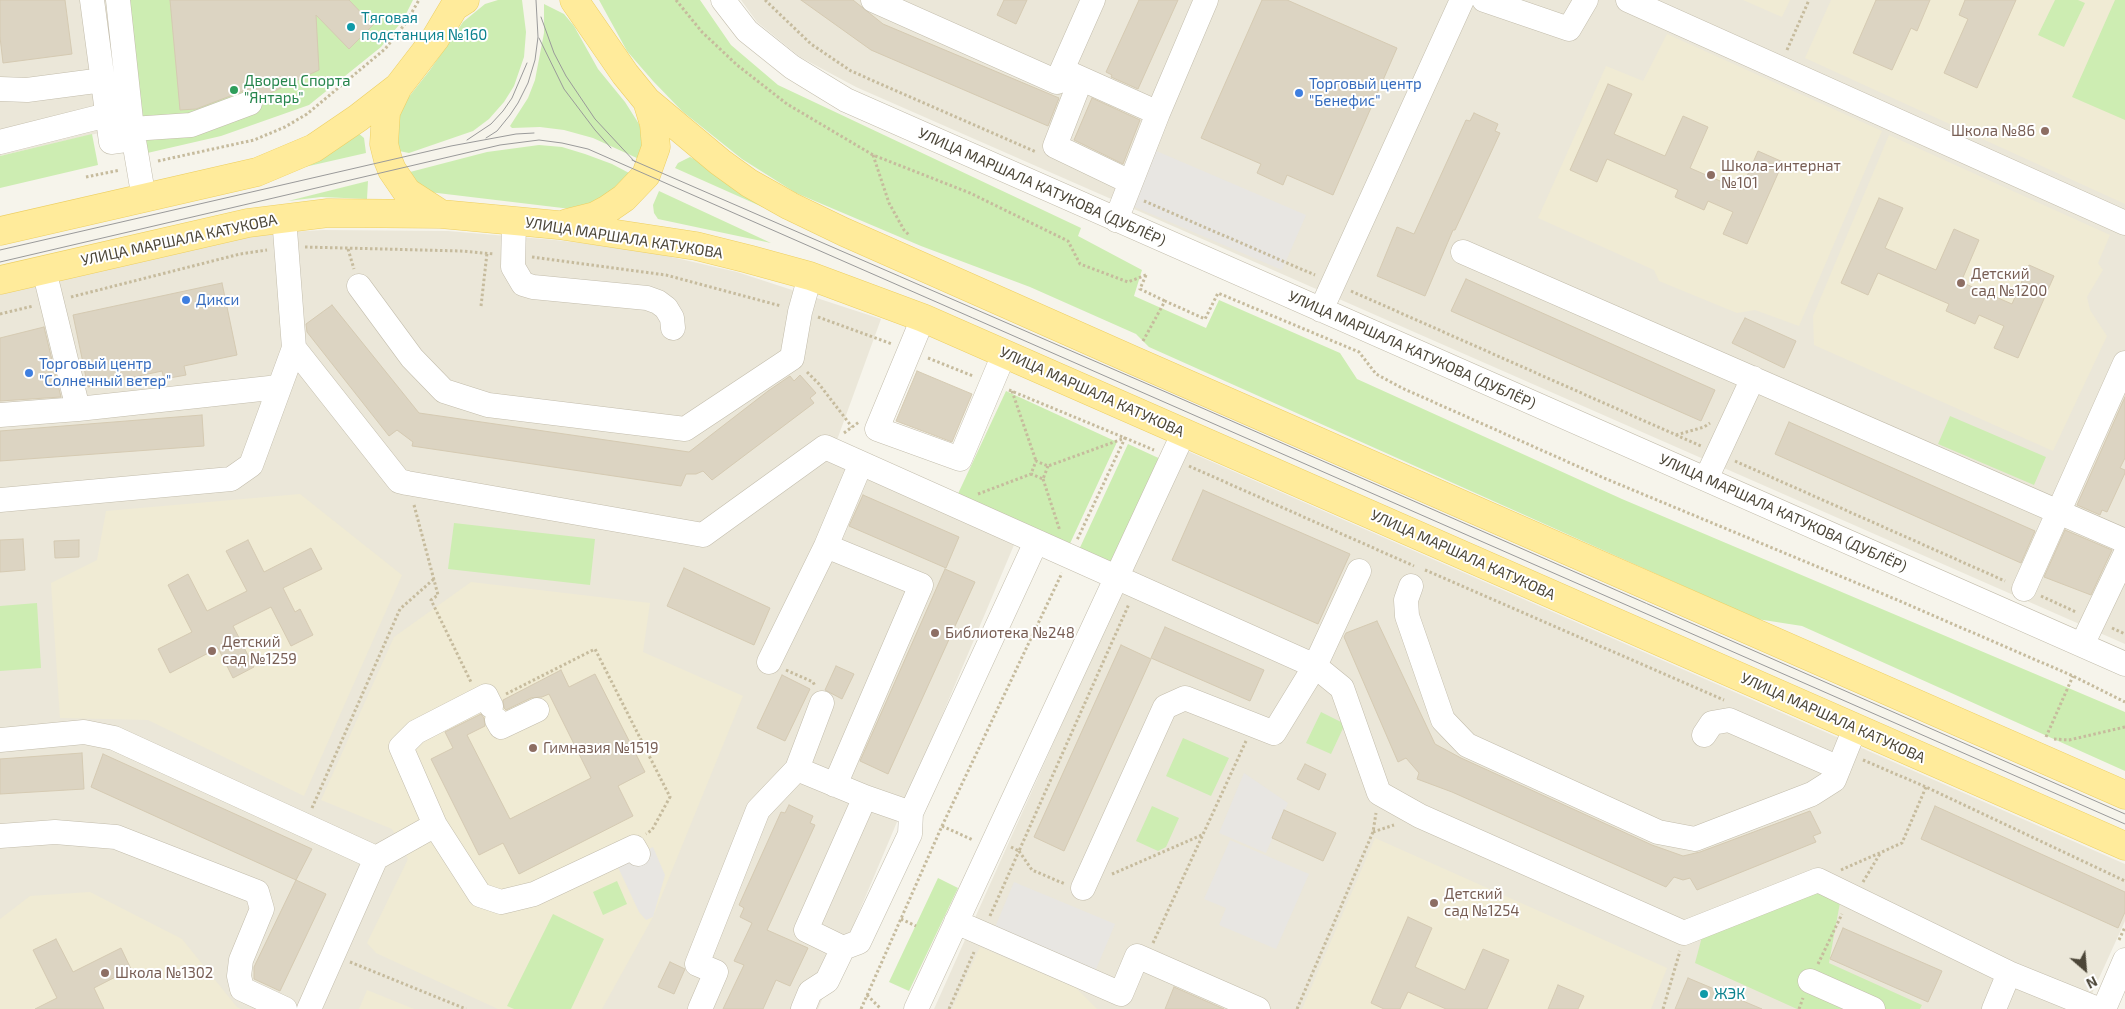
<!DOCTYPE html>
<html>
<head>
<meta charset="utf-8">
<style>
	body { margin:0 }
	#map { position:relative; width:2125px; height:1009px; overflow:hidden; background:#f6f4eb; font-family:"Exo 2",sans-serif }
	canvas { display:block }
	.north { position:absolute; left:2060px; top:944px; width:50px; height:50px; -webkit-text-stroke:4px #fff; paint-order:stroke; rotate:153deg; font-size:14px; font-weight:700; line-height:20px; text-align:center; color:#4c4638 }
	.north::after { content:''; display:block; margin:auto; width:18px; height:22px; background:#4c4638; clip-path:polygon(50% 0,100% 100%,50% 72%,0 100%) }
</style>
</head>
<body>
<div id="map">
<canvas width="2125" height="1009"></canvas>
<div class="north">N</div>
</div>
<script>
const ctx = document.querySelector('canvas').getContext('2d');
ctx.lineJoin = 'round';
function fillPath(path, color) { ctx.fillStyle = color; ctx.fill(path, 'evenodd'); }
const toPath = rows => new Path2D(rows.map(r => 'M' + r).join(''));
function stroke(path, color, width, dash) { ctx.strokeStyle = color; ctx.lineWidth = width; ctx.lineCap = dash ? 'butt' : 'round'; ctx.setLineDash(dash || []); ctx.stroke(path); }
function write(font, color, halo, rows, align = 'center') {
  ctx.font = font + ' "Exo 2",sans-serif'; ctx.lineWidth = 4; ctx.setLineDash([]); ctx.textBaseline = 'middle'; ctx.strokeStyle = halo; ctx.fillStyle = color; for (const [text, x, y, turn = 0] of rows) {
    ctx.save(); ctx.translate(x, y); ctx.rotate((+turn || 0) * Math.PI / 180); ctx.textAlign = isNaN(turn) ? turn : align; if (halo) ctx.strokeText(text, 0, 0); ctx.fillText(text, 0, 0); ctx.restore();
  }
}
const residential = toPath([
	[0,0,128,0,142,123,0,156],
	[741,0,2125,0,2125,644,856,87,800,57,757,22],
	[323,230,448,231,555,240,641,250,737,272,881,319,829,462,941,509,1014,545,818,1009,0,1009,0,294,255,234],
	[1185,450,2125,864,2125,921,2085,1009,934,1009]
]);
const education = toPath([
	[1743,0,1790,0,1782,17],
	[1831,0,2125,0,2125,204,1805,58],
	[1667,34,1882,131,1799,326,1755,310,1737,313,1659,281,1654,270,1538,218,1606,66,1643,81],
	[1889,135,2110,235,2098,263,2103,270,2087,297,2090,310,2107,336,2053,451,1814,345,1813,316],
	[300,494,402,575,304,796,148,720,60,718,51,583,97,560,106,511],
	[471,582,650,603,643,652,743,696,653,917,602,1009,498,1009,376,953,367,943,408,859,392,829,321,800,394,637],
	[1375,838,1667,968,1651,1009,1302,1009],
	[90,892,182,939,237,1007,241,1009,0,1009,0,919,30,896],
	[980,947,1076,988,1097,1009,952,1009],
	[367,990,414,1009,359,1009]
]);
const green = toPath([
	[128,0,413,0,403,20,381,47,309,105,221,136,143,154],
	[498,0,522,0,526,32,524,57,514,86,504,102,489,119,473,131,409,153,399,151,394,135,396,119,408,98,430,70,463,22,485,4],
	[599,0,700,0,731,45,778,85,1081,228,1078,236,1142,270,1134,296,1206,328,1219,300,1340,353,1357,379,1622,499,2125,712,2125,771,1802,626,1757,619,1149,347,1136,334,1030,287,921,246,796,193,742,159,682,111,653,81,627,51],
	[2055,0,2078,0,2085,3,2064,47,2038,35],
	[2115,0,2125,0,2125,120,2072,97],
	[544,4,564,14,574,26,598,69,625,102,639,124,643,134,644,142,639,159,593,138,564,130,540,127,512,128,510,126,528,98,535,80,544,33],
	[356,131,364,138,366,153,287,171],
	[92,134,98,165,0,188,0,156],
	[539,145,562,147,585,154,612,164,629,173,619,185,594,202,571,209,429,192,420,187,410,172,487,152],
	[690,157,698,161,776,213,675,168,678,163],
	[368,181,367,199,321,197,288,201],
	[659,191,771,243,658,219,654,213,653,205],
	[1006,391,1117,442,1067,550,956,498],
	[1950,416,2046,457,2034,485,1938,444],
	[1128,444,1165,461,1116,567,1077,554],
	[454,523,595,539,590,585,448,569],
	[37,603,41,668,0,671,0,606],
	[1321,712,1345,724,1331,754,1306,743],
	[1183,738,1229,758,1211,796,1166,776],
	[1152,806,1179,818,1166,847,1158,851,1136,841],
	[938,878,958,888,909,991,889,982],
	[617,881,627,904,603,915,593,892],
	[1817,885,1841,897,1829,963,1922,1005,1920,1009,1797,1009,1695,963,1703,933],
	[553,914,604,939,571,1009,514,1009,507,1006]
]);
const parking = toPath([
	[1154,150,1306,215,1282,270,1130,205],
	[1244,773,1288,803,1266,853,1219,833],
	[1230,840,1309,874,1276,949,1219,925,1226,908,1204,899],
	[653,847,665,875,653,917,646,920,639,912,617,865],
	[1014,882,1115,924,1094,974,993,932]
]);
const building = toPath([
	[0,0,65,0,72,54,3,63,0,37,0,0],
	[170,0,349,0,373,25,349,49,316,15,319,70,262,97,258,92,253,90,246,90,196,109,180,110,170,0],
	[801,0,853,0,883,24,1059,98,1048,126,871,50,801,0],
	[1004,0,1027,0,1016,24,997,15,1004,0],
	[1139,0,1178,0,1138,89,1111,77,1112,75,1106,72,1139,0],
	[1262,0,1287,0,1397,48,1333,195,1287,175,1283,185,1257,173,1261,164,1201,138,1262,0],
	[1876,0,1930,0,1917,31,1911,28,1892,70,1853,53,1876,0],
	[1965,0,2016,0,1977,88,1944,73,1968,19,1959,15,1965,0],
	[1608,84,1632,94,1614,134,1665,156,1683,116,1708,127,1690,168,1741,190,1758,151,1783,162,1747,244,1723,234,1733,212,1708,201,1704,210,1675,197,1678,190,1607,159,1597,182,1570,170,1608,84],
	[1092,98,1140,120,1123,164,1074,140,1092,98],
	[1474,113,1498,124,1495,131,1500,133,1455,230,1453,230,1425,296,1377,276,1397,227,1414,234,1466,120,1470,121,1474,113],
	[1879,198,1903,208,1885,248,1936,270,1954,229,1979,240,1961,282,2012,304,2029,265,2054,276,2018,358,1994,348,2004,326,1979,315,1975,324,1946,311,1949,304,1878,273,1868,295,1841,283,1879,198],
	[1466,279,1715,390,1701,421,1451,311,1466,279],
	[222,283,237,355,184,366,186,375,164,379,162,371,88,387,73,315,222,283],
	[332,305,419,413,689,452,768,391,790,376,794,381,800,375,816,393,810,398,814,403,712,480,703,471,696,474,686,474,681,486,412,446,413,442,397,430,389,436,307,332,306,324,332,305],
	[1745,318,1796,341,1784,368,1732,343,1745,318],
	[44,327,61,397,0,401,0,338,44,327],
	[917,371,972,394,952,442,896,421,917,371],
	[2125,397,2125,458,2120,468,2125,470,2125,473,2107,512,2102,510,2100,515,2077,505,2125,397],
	[202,415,204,446,0,461,0,431,202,415],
	[1789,422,2035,531,2021,563,1775,454,1789,422],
	[1203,490,1350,554,1318,624,1172,560,1203,490],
	[863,495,959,537,946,568,849,526,863,495],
	[2065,530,2112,550,2091,595,2044,577,2065,530],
	[23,539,25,570,0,572,0,540,23,539],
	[79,540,79,557,55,558,54,541,79,540],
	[248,540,264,572,311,548,322,569,283,588,295,612,300,609,313,635,291,646,271,607,233,626,254,667,233,678,218,648,170,673,158,649,192,632,168,585,188,574,207,611,247,591,226,551,248,540],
	[684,568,770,608,754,645,667,606,684,568],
	[945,569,975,582,888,774,860,761,945,569],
	[1377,621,1435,744,1461,758,1652,845,1683,856,1700,852,1810,811,1821,833,1813,836,1816,842,1697,890,1690,878,1683,880,1674,877,1666,887,1452,792,1417,779,1419,773,1406,758,1398,762,1344,637,1346,633,1377,621],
	[1165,627,1264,670,1250,701,1151,658,1165,627],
	[1121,645,1151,659,1064,851,1034,837,1121,645],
	[836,666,854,674,842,699,825,690,836,666],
	[561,670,569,687,595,674,645,772,618,786,633,816,519,874,503,843,479,855,431,759,453,748,445,732,481,714,484,718,485,726,467,735,510,819,591,778,549,694,542,697,531,698,506,710,504,708,503,700,561,670],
	[782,675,810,689,785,741,757,728,782,675],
	[82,753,84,789,0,794,0,759,82,753],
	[103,754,312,849,296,880,91,787,103,754],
	[1305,764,1326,774,1319,790,1297,779,1305,764],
	[789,805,813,816,810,823,815,825,767,930,808,948,790,986,776,980,763,1009,723,1009,744,965,734,961,752,923,740,917,744,908,739,905,781,812,785,813,789,805],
	[1935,806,2125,892,2125,912,2118,928,1921,839,1935,806],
	[1284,810,1336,833,1323,861,1272,838,1284,810],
	[296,880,326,894,280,991,254,979,254,967,296,880],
	[1408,917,1432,928,1415,967,1465,990,1483,949,1509,960,1487,1009,1446,1009,1408,992,1400,1009,1384,1009,1371,1003,1408,917],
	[1843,928,1942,971,1928,1002,1830,959,1843,928],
	[56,939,73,972,121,948,131,969,94,988,104,1009,35,1009,57,998,33,950,56,939],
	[670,962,685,969,674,994,658,987,670,962],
	[1688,978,1762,1009,1675,1009,1688,978],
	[1558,985,1584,996,1578,1009,1548,1009,1558,985],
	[1174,987,1224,1009,1165,1009,1174,987]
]);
const path = toPath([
	[676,0,702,32,737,65,787,104,873,155,970,193,1068,241,1080,264,1128,282,1146,275],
	[765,0,811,44,851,71,1036,152],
	[1787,50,1809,0],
	[873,155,889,203,904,230,910,236],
	[158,161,254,140,285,127,307,114,385,49,405,24,419,0],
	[86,177,120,170],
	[1144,201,1315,275],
	[305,247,461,251,494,254],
	[348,249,354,269],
	[532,257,666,275,781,306],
	[1146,275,1140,289,1165,301],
	[1351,291,1701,446],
	[71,297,240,254,267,250],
	[481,306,487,253],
	[0,314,33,306],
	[818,317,892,344],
	[1143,341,1165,301,1205,319,1218,293,1359,352,1376,374,1402,388,1604,478,1888,596,2073,676,2125,702],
	[928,358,973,376],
	[807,372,819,384,852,427],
	[1009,390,1154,450],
	[1012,391,1036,461],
	[844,433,859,422],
	[1676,435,1704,427,1710,423],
	[1735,461,2005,581],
	[1048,466,1043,479,1031,474,1036,461,1048,466,1125,438,1077,540],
	[1189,466,1414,566],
	[1043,479,1060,531],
	[978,494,1031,474],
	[414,505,438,595,431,600,471,682],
	[1425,570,1724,700],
	[2041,596,2076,612],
	[2112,628,2125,634],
	[786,670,813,682,815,686],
	[506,694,595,649,670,797,652,830,646,834],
	[2046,737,2073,676],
	[2054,739,2069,740,2125,727],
	[1863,760,1926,787,2125,881],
	[312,808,400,609,435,578],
	[942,826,973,840],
	[1373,832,1394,825],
	[1011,847,1019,851,1129,604],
	[1019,851,1032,870,1065,884],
	[1841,870,1902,843,1926,787],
	[1112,874,1202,835],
	[1863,882,1881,852],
	[990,916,1019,851],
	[901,919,916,926],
	[2119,940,2125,927],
	[1153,943,1246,741],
	[350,962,466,1009],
	[1818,964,1842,914],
	[867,995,881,1009],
	[861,1009,942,826,1062,573],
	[949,1009,974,952],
	[1297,1009,1373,832,1376,813],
	[1663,1009,1680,951],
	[1799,1009,1803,998]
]);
const minor = toPath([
	[92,0,111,142,133,139],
	[118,0,132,129,144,199],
	[723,0,747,31,792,67,846,100,2125,664],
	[873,0,1057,82,1062,70,1158,113],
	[1484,0,1569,29,1586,0],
	[1628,0,2125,223],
	[1062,70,1093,0],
	[1081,79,1055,146,1130,182],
	[0,89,27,90,103,80],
	[132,129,191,125,250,103],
	[0,142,107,115],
	[1116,220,1158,113,1206,0],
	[514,221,513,267,523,284,533,287,647,298,658,302,666,308,672,318,673,328],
	[1463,252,2125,541],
	[44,270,78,409],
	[359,286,412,358,444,391,488,405,685,429,792,358,800,312,810,276],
	[1321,310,1462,0],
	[923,318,877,429,960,459,1004,354],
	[294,348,399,481,407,483,703,535,825,447,1315,666,1342,688,1379,793,1420,816,1684,933,1818,880,2009,973,1994,1009],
	[0,415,78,409,279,387],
	[1706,479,1753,378],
	[0,500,231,479,251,465,294,348,284,217],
	[1411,586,1406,600,1407,616,1443,720,1467,745,1658,832,1695,839,1812,794,1834,780,1855,728],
	[2024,589,2125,363],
	[2082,645,2125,555],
	[769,662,826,546],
	[497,720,501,727,537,710],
	[1704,735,1712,723,1729,720,1839,768],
	[0,740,84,732,114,738,376,858,309,1009],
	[797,769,822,703],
	[835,785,921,585,826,546,861,463],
	[435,825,480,895,501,902,534,894,634,847,638,854],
	[0,836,55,832,116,837,257,892,262,909,241,960,239,976,242,989,285,1009],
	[376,858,435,825,401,747,416,732,486,696,491,706],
	[1083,888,1165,707,1185,698,1274,733,1315,666,1359,571],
	[956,922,1121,994,1137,956,1258,1009],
	[843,948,806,930,865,797],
	[2009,973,2098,1009],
	[1810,981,1873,1009],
	[700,1009,716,972,697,964,758,810,797,769,865,797,911,813],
	[803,1009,810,992,827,981,843,948,859,942,910,834,911,813,1036,542],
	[916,1009,1184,432],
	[2104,1009,2125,960]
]);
const major = toPath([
	[574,0,625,74,647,101,720,162,749,183,790,206,844,232,1135,361,2125,795],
	[398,87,386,112,384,144,388,160,392,170,407,192,441,214],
	[567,223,595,216,608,209,624,198,646,175,656,147,654,124,647,101],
	[0,231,257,172,314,148,358,118,398,87,435,39,454,7,465,0],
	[0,280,248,223,328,213,441,214,558,225,696,246,748,259,810,276,923,318,2125,846]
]);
const tram = toPath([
	[541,17,554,53,566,76,595,119,635,162],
	[539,38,564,89,595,130,611,148],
	[486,138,497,131,510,115,518,103,528,83,535,60,538,37,536,0],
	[467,140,491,124,503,111,512,98,527,63],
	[632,160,1168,393,2125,814],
	[0,250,451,146,516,134,534,133],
	[0,262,500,145,539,140,562,143,588,149,2125,824]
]);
const markers = [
	[351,27,5,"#0f9aa8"],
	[234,90,5,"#2e9e5b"],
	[1299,93,5,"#3f7fe0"],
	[2045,131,5,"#8d6e63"],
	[1711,175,5,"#8d6e63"],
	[1961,283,5,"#8d6e63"],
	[186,300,5,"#3f7fe0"],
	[29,373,5,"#3f7fe0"],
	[935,633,5,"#8d6e63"],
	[212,651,5,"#8d6e63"],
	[533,748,5,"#8d6e63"],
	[1434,903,5,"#8d6e63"],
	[105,973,5,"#8d6e63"],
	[1704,994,5,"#0f9aa8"]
];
const cultureNames = [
	["Тяговая",361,18],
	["подстанция №160",361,35],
	["ЖЭК",1714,994]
];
const leisureNames = [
	["Дворец Спорта",244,81],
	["\"Янтарь\"",244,98]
];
const shopNames = [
	["Торговый центр",1309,84],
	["\"Бенефис\"",1309,101],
	["Дикси",196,300],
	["Торговый центр",39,364],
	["\"Солнечный ветер\"",39,381]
];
const educationNames = [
	["Школа №86",2035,131,"right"],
	["Школа-интернат",1721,166],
	["№101",1721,183],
	["Детский",1971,274],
	["сад №1200",1971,291],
	["Библиотека №248",945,633],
	["Детский",222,642],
	["сад №1259",222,659],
	["Гимназия №1519",543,748],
	["Детский",1444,894],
	["сад №1254",1444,911],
	["Школа №1302",115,973]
];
const streetNames = [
	["УЛИЦА МАРШАЛА КАТУКОВА (ДУБЛЁР)",1042,187,24],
	["УЛИЦА МАРШАЛА КАТУКОВА",624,238,9],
	["УЛИЦА МАРШАЛА КАТУКОВА",179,240,-12],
	["УЛИЦА МАРШАЛА КАТУКОВА (ДУБЛЁР)",1412,350,24],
	["УЛИЦА МАРШАЛА КАТУКОВА",1092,392,24],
	["УЛИЦА МАРШАЛА КАТУКОВА (ДУБЛЁР)",1783,513,24],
	["УЛИЦА МАРШАЛА КАТУКОВА",1463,555,24],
	["УЛИЦА МАРШАЛА КАТУКОВА",1833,718,24]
];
fillPath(residential, '#ebe7d9');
fillPath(education, '#f0ebd4');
fillPath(green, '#cdedb2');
fillPath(parking, '#e8e6e2');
fillPath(building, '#dcd4c2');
stroke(building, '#d5cab2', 1);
stroke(minor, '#c3bdac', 25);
stroke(major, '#edcf62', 29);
stroke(path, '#c6bb9d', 3, [2.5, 2.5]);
stroke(minor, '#fff', 24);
stroke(major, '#ffeb9b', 28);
stroke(tram, '#9a9a9a', 1);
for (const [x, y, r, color] of markers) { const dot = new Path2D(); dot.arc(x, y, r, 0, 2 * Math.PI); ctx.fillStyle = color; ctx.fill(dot); stroke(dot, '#fff', 2); }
write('15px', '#0d838f', '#fff', cultureNames, 'left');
write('15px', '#27864d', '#fff', leisureNames, 'left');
write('15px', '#366cbe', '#fff', shopNames, 'left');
write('15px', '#785e54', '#fff', educationNames, 'left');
write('15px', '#4c4638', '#fff', streetNames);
</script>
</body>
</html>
